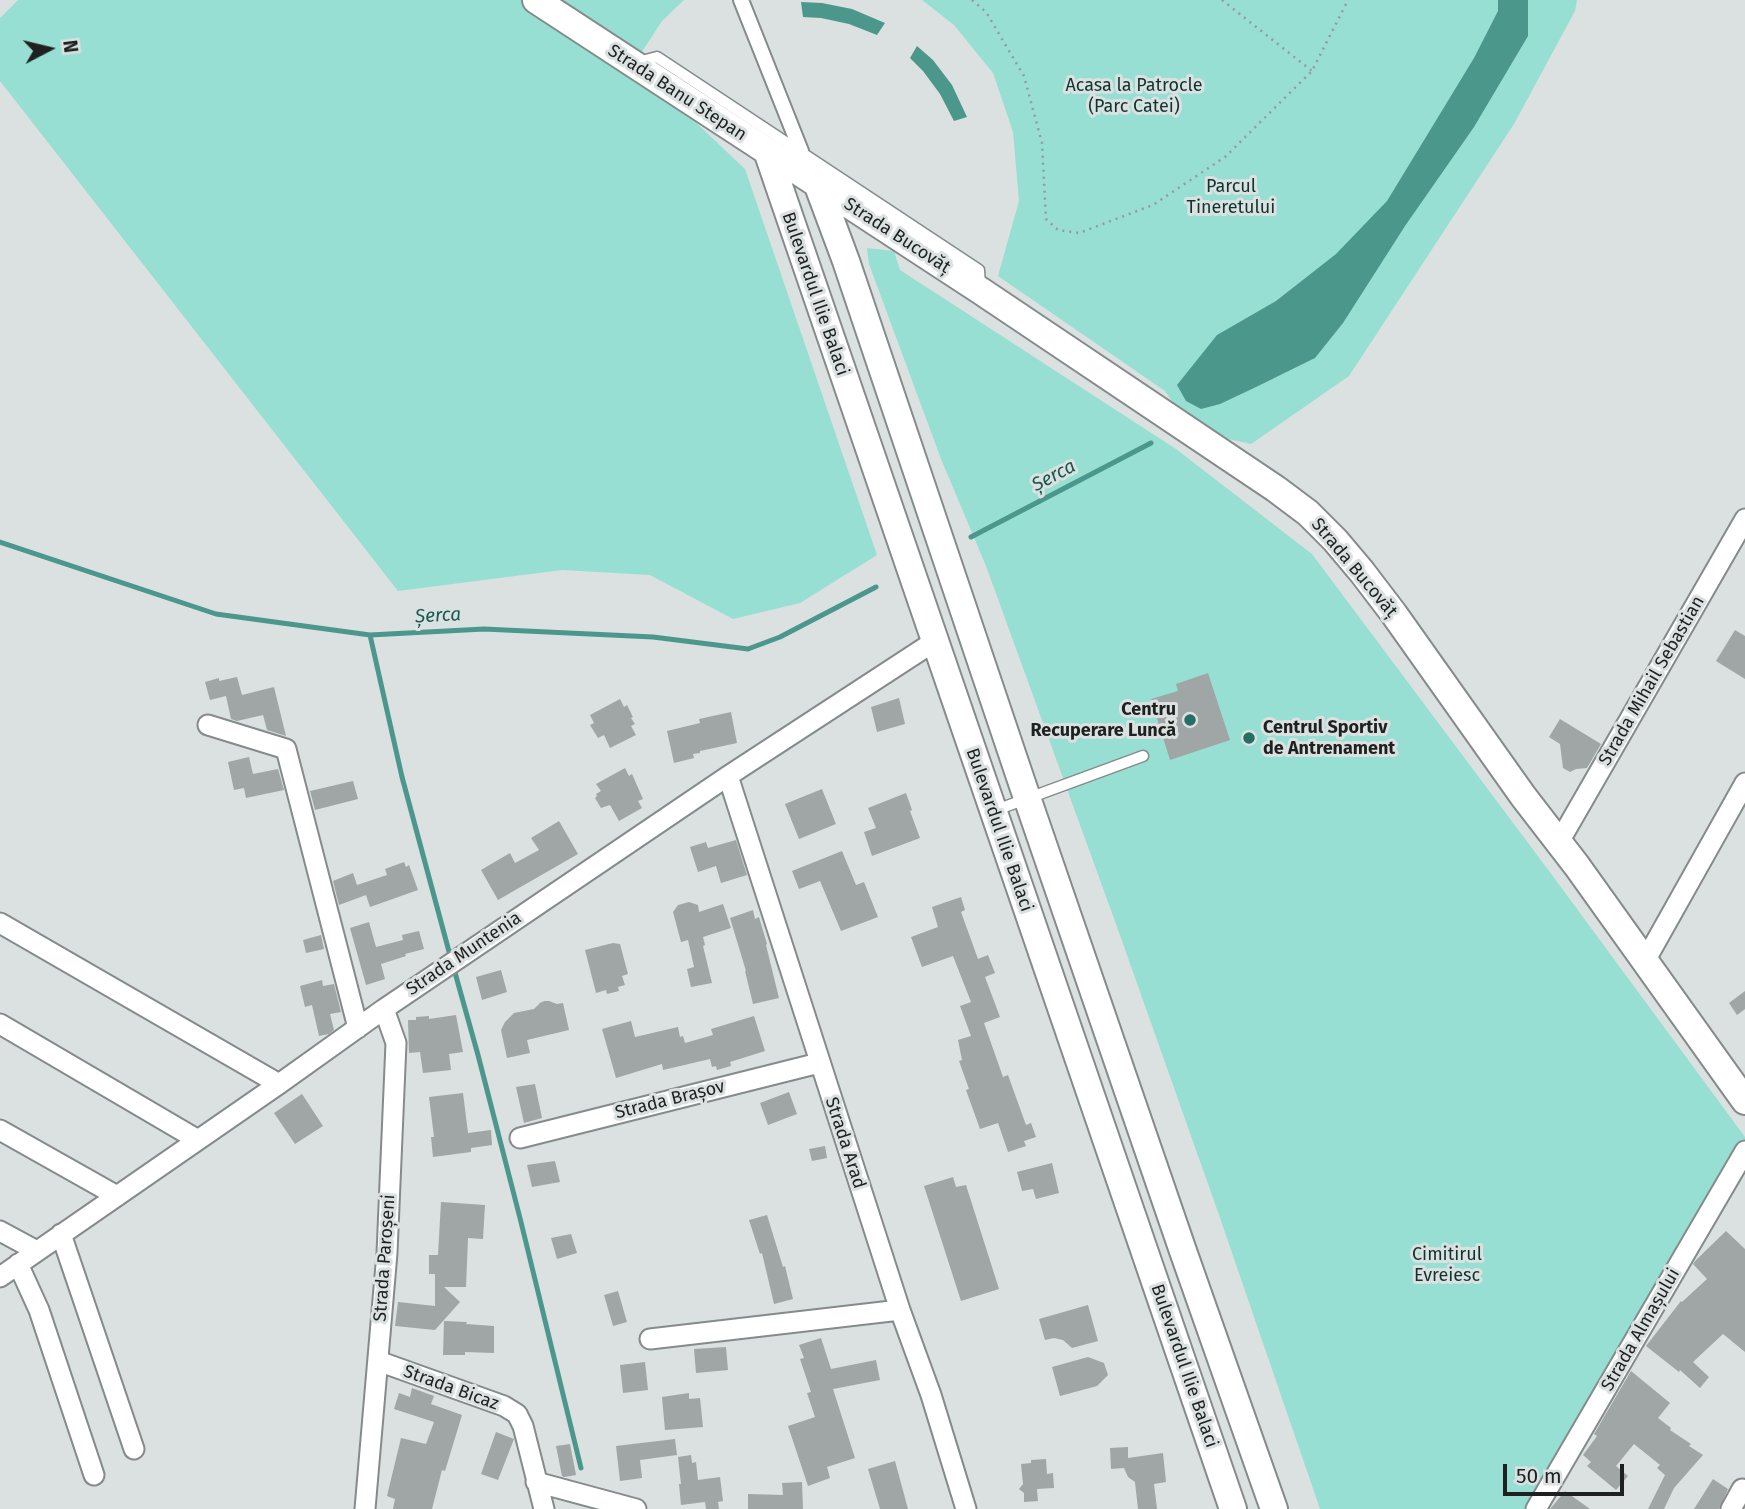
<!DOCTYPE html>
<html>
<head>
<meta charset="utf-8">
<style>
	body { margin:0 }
	#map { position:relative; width:1745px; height:1509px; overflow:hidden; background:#dae1e0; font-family:"Fira Sans",sans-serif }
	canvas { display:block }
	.north { position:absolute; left:14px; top:14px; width:70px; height:70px; -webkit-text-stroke:5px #dae1e0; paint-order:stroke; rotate:83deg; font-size:19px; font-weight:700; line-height:28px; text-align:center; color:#1e2120 }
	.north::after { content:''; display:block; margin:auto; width:24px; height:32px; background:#1e2120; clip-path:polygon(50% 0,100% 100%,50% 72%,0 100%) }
	.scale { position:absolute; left:1503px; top:1464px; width:121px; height:32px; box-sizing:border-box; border:4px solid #1e2120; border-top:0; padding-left:9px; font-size:21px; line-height:24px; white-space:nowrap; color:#1e2120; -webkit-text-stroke:5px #dae1e0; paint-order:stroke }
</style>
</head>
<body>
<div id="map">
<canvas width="1745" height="1509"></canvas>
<div class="north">N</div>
<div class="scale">50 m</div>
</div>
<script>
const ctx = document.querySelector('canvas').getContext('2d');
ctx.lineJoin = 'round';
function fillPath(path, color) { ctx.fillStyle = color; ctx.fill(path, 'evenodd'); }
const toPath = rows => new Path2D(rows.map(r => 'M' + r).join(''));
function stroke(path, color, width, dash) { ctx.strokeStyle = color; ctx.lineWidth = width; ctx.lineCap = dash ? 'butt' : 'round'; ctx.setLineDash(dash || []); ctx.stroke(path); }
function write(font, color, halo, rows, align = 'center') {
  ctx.font = font + ' "Fira Sans",sans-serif'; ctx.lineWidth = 6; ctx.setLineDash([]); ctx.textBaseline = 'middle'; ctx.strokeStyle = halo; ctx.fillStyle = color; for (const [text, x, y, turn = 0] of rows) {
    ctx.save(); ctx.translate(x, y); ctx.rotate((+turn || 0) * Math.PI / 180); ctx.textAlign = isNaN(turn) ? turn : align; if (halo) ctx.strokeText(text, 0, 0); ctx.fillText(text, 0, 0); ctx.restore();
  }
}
const green = toPath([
	[18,0,684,0,662,21,634,64,745,169,877,555,800,603,733,619,650,575,562,570,398,591,0,81,0,18],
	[922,0,1577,0,1575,11,1514,124,1349,376,1251,444,1206,434,1178,410,1165,391,998,276,1019,201,1013,132,993,73,954,25],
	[867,248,894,251,900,270,1176,449,1312,554,1549,871,1745,1137,1745,1145,1535,1509,1320,1509,1219,1215,1116,924,986,566,941,459,869,264]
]);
const water = toPath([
	[1498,0,1528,0,1528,36,1474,127,1405,226,1343,323,1315,358,1254,388,1220,404,1201,409,1186,401,1177,385,1217,335,1276,301,1336,254,1387,201,1474,58,1498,11],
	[801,2,822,3,852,9,885,23,877,35,849,24,821,18,803,17],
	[917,46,933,60,952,85,967,117,954,121,940,94,923,71,910,58]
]);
const stream = toPath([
	[971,537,1151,443],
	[0,542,216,614,370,635,484,629,653,637,748,649,780,637,876,587],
	[370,635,402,777,451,959],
	[454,969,478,1055,520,1218,581,1468]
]);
const building = toPath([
	[1735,630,1745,636,1745,679,1716,661],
	[1208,673,1230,740,1170,760,1151,699,1178,691,1176,684],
	[237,677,242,695,274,687,286,736,267,730,263,715,237,721,231,719,226,696,210,700,205,682,219,678,219,681],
	[899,698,905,724,877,732,871,707],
	[620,699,624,707,627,705,633,717,631,718,635,724,631,726,636,735,610,748,604,735,598,738,590,725,594,723,590,715],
	[731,712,737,743,700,751,700,753,693,754,694,758,674,763,667,731,700,723,699,719],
	[1560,719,1601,744,1587,768,1576,769,1570,772,1563,768,1560,744,1549,737],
	[249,757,253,774,278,769,284,790,246,798,244,788,234,790,228,762],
	[625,768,629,776,632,774,643,799,638,801,642,808,619,821,610,805,601,808,595,798,597,796,596,794,601,791,596,784],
	[353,781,358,799,315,810,310,791],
	[822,789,836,824,799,839,785,804],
	[906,793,912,810,910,811,920,838,872,856,864,832,876,828,868,808],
	[559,821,578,854,498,900,481,870,510,853,515,863,539,850,531,838],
	[736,840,747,875,721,883,716,866,698,872,690,847,706,842,708,848],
	[842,851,856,885,864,882,878,917,841,931,820,881,799,889,792,871],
	[404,862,406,867,409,865,418,890,370,907,366,895,339,905,333,881,353,873,357,885,387,875,385,869],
	[961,897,965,910,961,912,978,959,988,955,995,973,985,977,1000,1017,984,1023,1003,1077,1008,1075,1026,1125,1031,1123,1036,1137,1024,1141,1026,1146,1008,1152,998,1123,980,1129,966,1090,969,1089,959,1061,962,1060,958,1040,971,1036,960,1006,971,1002,953,956,922,967,911,937,938,927,932,907],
	[689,902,698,905,699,912,723,904,731,928,703,937,705,945,703,946,712,983,691,987,687,969,694,967,688,940,681,942,673,912,678,905],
	[753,910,755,919,759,917,767,944,766,945,779,998,753,1004,745,971,746,971,730,918],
	[369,922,376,947,403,940,402,935,419,931,424,949,405,954,406,956,381,964,385,979,366,985,350,928],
	[321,935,324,949,306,953,303,940],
	[613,943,620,944,628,974,622,976,625,985,618,987,619,991,607,994,606,990,596,993,585,950],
	[501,970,507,992,482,1000,476,977],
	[322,980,323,986,334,984,341,1012,330,1014,334,1030,329,1034,319,1036,312,1005,305,1007,300,986],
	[1745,991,1745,1009,1737,1015,1729,1003],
	[544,1001,549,1001,557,1004,563,1003,569,1030,527,1040,530,1053,507,1058,501,1030,505,1022,514,1013,534,1009,540,1003],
	[456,1015,463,1052,449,1054,451,1070,423,1073,420,1052,409,1053,408,1020,416,1020,416,1017,429,1016,429,1019],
	[754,1016,765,1051,730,1062,731,1066,717,1070,716,1066,712,1067,710,1059,663,1070,662,1064,616,1078,602,1029,631,1021,635,1037,678,1027,680,1037,683,1036,685,1043,713,1035,711,1029],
	[535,1084,542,1118,524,1123,516,1087],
	[789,1092,797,1114,768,1125,760,1103],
	[463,1093,468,1133,491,1130,492,1145,471,1148,471,1152,433,1157,431,1137,434,1137,429,1097],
	[302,1094,323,1126,295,1144,274,1113],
	[825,1146,827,1158,812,1161,809,1149],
	[555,1161,560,1182,532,1187,527,1165],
	[1052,1163,1059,1193,1036,1199,1033,1189,1022,1191,1017,1172],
	[953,1177,956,1187,966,1185,999,1289,961,1301,924,1186],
	[441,1202,485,1205,483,1239,468,1238,466,1287,444,1287,460,1302,435,1330,395,1326,398,1302,435,1306,435,1274,429,1274,429,1255,438,1255],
	[767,1215,783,1267,785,1266,793,1299,774,1304,762,1253,760,1254,749,1220],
	[1726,1231,1745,1249,1745,1352,1723,1334,1693,1362,1709,1377,1700,1388,1680,1370,1679,1372,1646,1346,1681,1301,1682,1302,1707,1279,1693,1264,1696,1260],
	[571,1234,577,1253,557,1259,551,1238],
	[618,1291,627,1322,613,1326,604,1295],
	[1088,1305,1098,1341,1072,1348,1063,1340,1054,1338,1045,1340,1039,1319],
	[444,1321,467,1322,466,1324,494,1326,494,1353,465,1352,465,1355,443,1355],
	[821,1338,831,1369,876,1360,880,1380,833,1389,855,1458,827,1467,830,1478,808,1486,788,1426,815,1417,807,1393,811,1392,800,1359,804,1358,799,1345],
	[726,1347,728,1370,696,1373,694,1349],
	[1088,1357,1104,1363,1108,1375,1097,1386,1060,1396,1052,1367],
	[645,1362,648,1390,623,1393,620,1365],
	[1631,1371,1670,1403,1658,1418,1671,1428,1670,1430,1691,1444,1689,1446,1703,1455,1674,1488,1664,1509,1648,1509,1665,1475,1657,1468,1660,1465,1634,1444,1616,1466,1628,1476,1616,1490,1587,1466,1591,1462,1583,1455,1597,1436,1594,1434],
	[412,1388,434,1396,431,1404,462,1415,445,1471,442,1470,432,1509,393,1509,395,1499,387,1496,401,1438,426,1444,434,1422,394,1409,399,1393,410,1397],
	[689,1393,689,1399,700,1398,703,1427,665,1430,662,1397],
	[496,1432,514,1439,498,1480,481,1474],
	[675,1439,677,1455,640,1460,642,1478,620,1481,616,1446],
	[570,1444,576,1475,564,1477,562,1476,556,1446],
	[1128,1447,1128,1458,1163,1453,1166,1482,1154,1484,1157,1509,1138,1509,1135,1482,1128,1477,1124,1468,1111,1469,1110,1448],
	[691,1455,692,1463,696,1462,698,1480,720,1477,723,1501,718,1502,719,1509,706,1509,705,1502,681,1505,679,1484,681,1484,678,1457],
	[1046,1459,1047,1474,1053,1473,1054,1488,1037,1489,1038,1501,1024,1502,1024,1493,1019,1489,1023,1484,1021,1464,1031,1463,1031,1460],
	[895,1461,908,1509,880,1509,868,1469],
	[1713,1479,1728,1489,1719,1509,1694,1509],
	[802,1482,803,1509,748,1509,748,1494,783,1495,782,1483],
	[1565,1491,1590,1509,1550,1509]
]);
const path = toPath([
	[972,0,986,12,1024,76,1042,143,1046,219,1058,230,1079,233,1153,205,1225,157,1312,71,1348,0],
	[1222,0,1312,71]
]);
const service = toPath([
	[638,62,657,57,979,270,980,287],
	[996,810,1143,756]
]);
const pedestrian = toPath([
	[741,0,801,151]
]);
const minor = toPath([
	[208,725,286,749,358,1028],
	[728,776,900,1310,931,1395,966,1509],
	[1559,842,1745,519],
	[0,923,279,1084],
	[1645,961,1745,783],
	[0,1024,198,1140],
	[0,1130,117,1196],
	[520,1138,819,1063],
	[0,1231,37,1251],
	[61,1234,134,1449],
	[18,1264,39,1310,94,1475],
	[0,1277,279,1084,384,1009,728,776,935,641],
	[650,1339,900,1310],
	[378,1361,504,1406,517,1414,523,1426,544,1509],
	[536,1482,636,1509],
	[365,1509,387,1253,396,1043,384,1009],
	[1536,1509,1745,1151],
	[1731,1509,1742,1489]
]);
const secondary = toPath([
	[536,0,981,291,1276,489,1308,513,1335,540,1362,572,1394,614,1523,796,1577,866,1745,1101],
	[767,151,1233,1509],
	[818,186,846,261,1022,783,1183,1251,1274,1509]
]);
const markers = [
	[1190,720,7,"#276e64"],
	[1249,738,7,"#276e64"]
];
const parkNames = [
	["Acasa la Patrocle",1134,86],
	["(Parc Catei)",1134,107],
	["Parcul",1231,187],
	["Tineretului",1231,208],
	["Cimitirul",1447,1255],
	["Evreiesc",1447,1276]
];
const streetNames = [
	["Strada Banu Stepan",677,93,33],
	["Strada Bucovăț",897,236,33],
	["Bulevardul Ilie Balaci",815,294,71],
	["Strada Bucovăț",1354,568,50],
	["Strada Mihail Sebastian",1652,681,-60],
	["Bulevardul Ilie Balaci",999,830,71],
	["Strada Muntenia",464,954,-34],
	["Strada Brașov",670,1100,-14],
	["Strada Arad",845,1143,72],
	["Strada Paroșeni",385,1258,-86],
	["Strada Almașului",1641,1330,-60],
	["Bulevardul Ilie Balaci",1184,1366,71],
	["Strada Bicaz",451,1388,20]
];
const poiNames = [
	["Centru",1176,710],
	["Recuperare Luncă",1176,731],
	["Centrul Sportiv",1263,728,"left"],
	["de Antrenament",1263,749,"left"]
];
const waterNames = [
	["Șerca",1054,476,-28],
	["Șerca",438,616,-3]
];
fillPath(green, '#97dfd3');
fillPath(water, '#4b978c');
stroke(stream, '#4b978c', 5);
fillPath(building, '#9fa6a5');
stroke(service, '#858b8a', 13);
stroke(pedestrian, '#858b8a', 18);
stroke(minor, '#858b8a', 23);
stroke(secondary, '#858b8a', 30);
stroke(path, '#959b9a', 2.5, [2, 5]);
stroke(service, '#fff', 10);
stroke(pedestrian, '#fff', 14);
stroke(minor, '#fff', 19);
stroke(secondary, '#fff', 26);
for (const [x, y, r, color] of markers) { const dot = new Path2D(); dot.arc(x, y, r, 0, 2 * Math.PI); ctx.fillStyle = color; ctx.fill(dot); stroke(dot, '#dae1e0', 2.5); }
write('18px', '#0f342f', '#dae1e0', parkNames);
write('18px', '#1e2120', '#dae1e0', streetNames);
write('bold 18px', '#1e2120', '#dae1e0', poiNames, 'right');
write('italic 19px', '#185950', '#dae1e0', waterNames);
</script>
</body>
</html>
